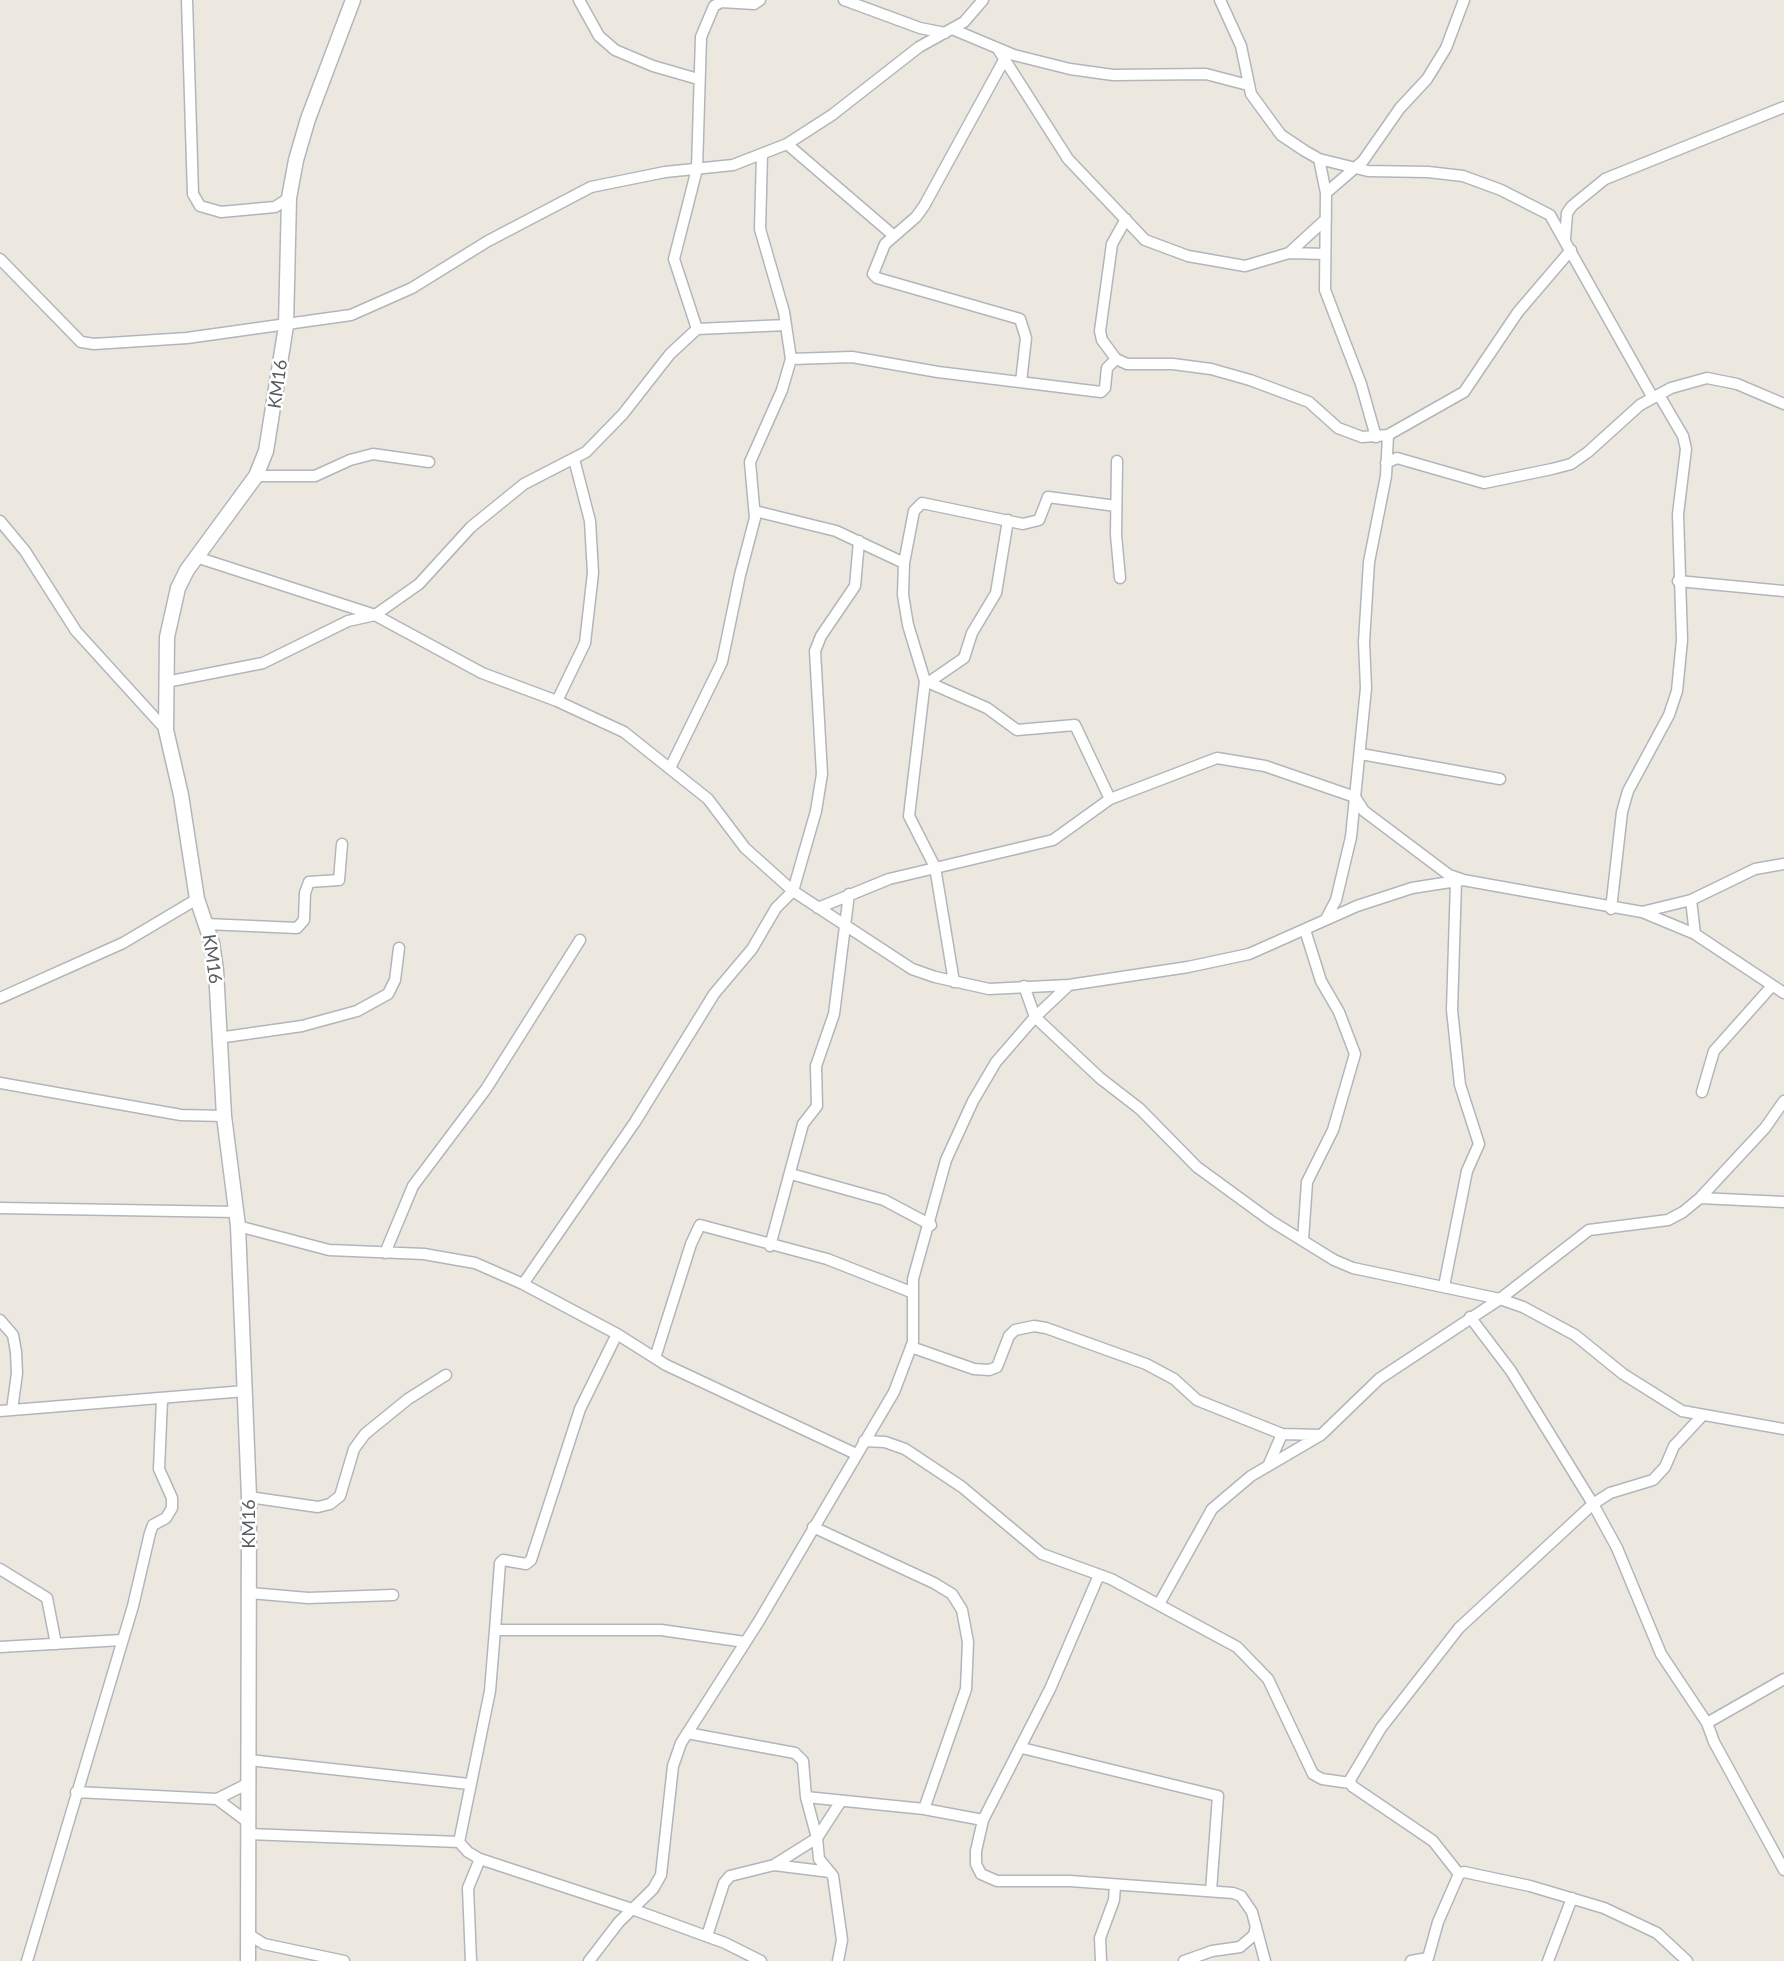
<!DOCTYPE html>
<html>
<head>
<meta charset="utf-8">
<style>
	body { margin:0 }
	canvas { display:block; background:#ece8df }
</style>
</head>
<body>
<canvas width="1784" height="1961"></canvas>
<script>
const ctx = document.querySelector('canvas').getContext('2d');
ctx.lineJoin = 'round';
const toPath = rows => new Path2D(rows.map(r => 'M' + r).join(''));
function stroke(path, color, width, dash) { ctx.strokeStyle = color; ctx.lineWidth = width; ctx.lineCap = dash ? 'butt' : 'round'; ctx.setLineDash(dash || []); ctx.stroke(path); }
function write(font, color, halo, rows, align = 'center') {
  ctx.font = font + ' Lato,sans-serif'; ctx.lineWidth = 5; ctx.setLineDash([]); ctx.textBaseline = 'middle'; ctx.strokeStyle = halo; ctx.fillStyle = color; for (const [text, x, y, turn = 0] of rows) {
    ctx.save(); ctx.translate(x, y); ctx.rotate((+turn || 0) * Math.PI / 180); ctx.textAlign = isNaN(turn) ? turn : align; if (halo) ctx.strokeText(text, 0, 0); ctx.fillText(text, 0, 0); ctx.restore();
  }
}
const minor = toPath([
	[187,0,193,194,200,206,221,212,275,207,289,198],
	[579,0,599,36,615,50,653,66,698,79],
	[844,0,920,28,945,33],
	[1220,0,1241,46,1251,94,1281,135,1305,151,1319,159,1368,171,1428,172,1463,176,1501,190,1550,215,1653,398,1659,395,1683,436,1686,449,1678,514,1682,640,1677,691,1669,715,1628,791,1622,812,1611,909],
	[952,29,1014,55,1070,69,1113,75,1206,74,1248,85],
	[998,49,1068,159,1145,240,1188,256,1245,266,1289,253,1325,254],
	[1004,60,924,206,916,217,885,244,873,274,877,278,1020,319,1026,338,1021,382],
	[787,144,893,235],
	[1319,159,1326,193,1325,290,1361,384,1376,437],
	[1326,193,1363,161,1400,108,1427,79,1446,48,1464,0],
	[1126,219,1112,244,1100,331,1102,340,1116,359,1127,364,1173,364,1211,369,1250,380,1309,402,1338,428,1362,437,1388,435,1464,392,1518,312,1571,250],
	[1565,239,1567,213,1572,206,1605,179,1784,107],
	[1289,253,1326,219],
	[0,259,81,342,94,344,187,338,351,315,412,288,488,241,591,187,665,172,733,165,787,144,832,115,919,47,964,22,983,0],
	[697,329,674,259,697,169,701,37,714,6,721,2,754,4,760,0],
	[791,359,852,357,938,372,1101,392,1105,388,1107,368,1116,359],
	[1117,461,1116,535,1120,578],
	[1386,463,1397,458,1484,483,1552,469,1571,464,1588,452,1640,405,1671,388,1707,378,1737,384,1784,404],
	[256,476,315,476,350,460,373,454,429,462],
	[755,511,836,531,904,563],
	[0,521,25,551,76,631,166,730],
	[196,557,375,615,482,673,557,701,624,732,708,799,745,848,793,891,912,969,935,977,989,989,1069,985,1188,967,1249,954,1357,906,1412,888,1463,880,1642,912,1695,934,1784,993],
	[1678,581,1784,591],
	[925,681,987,708,1017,730,1075,725,1110,799],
	[166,682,263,663,348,621,375,615,419,584,471,527,524,484,586,452,623,414,670,354,697,329,786,325],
	[929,682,964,658,972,633,996,593,1008,520],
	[557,701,585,643,593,573,590,521,574,459],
	[1361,754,1500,779],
	[670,768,722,662,740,575,755,518,750,462,782,390,791,359,784,312,760,229,762,155],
	[1691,900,1695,934],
	[818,908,889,879,1053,840,1110,799,1217,758,1265,766,1355,797,1364,811,1449,875,1461,879],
	[1642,912,1691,900,1755,869,1784,864],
	[1327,917,1336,900,1351,837,1366,688,1364,642,1369,562,1386,476,1388,435],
	[206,924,297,928,304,920,305,893,309,882,339,880,342,844],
	[954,982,935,867,909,816,925,681,908,625,903,595,904,563,914,511,922,503,1023,524,1039,520,1048,497,1116,506],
	[1024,986,1035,1017,1100,1078,1140,1109,1197,1167,1271,1221,1334,1260,1353,1268,1500,1299,1523,1307,1575,1335,1623,1374,1682,1411,1784,1429],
	[0,998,123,943,197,899],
	[218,1038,302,1026,357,1011,388,994,395,980,399,948],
	[0,1083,181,1115,224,1116],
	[1702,1092,1714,1051,1771,987],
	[791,1174,884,1200,931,1225],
	[1700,1198,1784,1202],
	[0,1208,236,1212],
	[238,1226,329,1250,424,1254,475,1263,523,1284,617,1334,666,1365,856,1454],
	[1303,1240,1307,1182,1333,1130,1355,1054,1339,1012,1321,981,1305,930],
	[770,1246,803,1124,817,1106,816,1066,834,1014,849,894],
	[385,1253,413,1186,486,1089,580,940],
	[523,1284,635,1122,714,994,752,949,776,908,793,891,816,811,822,774,815,651,821,636,855,586,859,541],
	[1444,1286,1467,1171,1479,1144,1460,1085,1452,1010,1456,881],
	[1470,1317,1511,1371,1593,1504,1617,1548,1661,1654,1707,1723,1714,1742,1784,1870],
	[0,1320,13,1335,16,1352,17,1373,12,1410],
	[911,1347,974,1369,989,1370,997,1367,1009,1336,1015,1330,1034,1326,1046,1328,1146,1364,1174,1379,1197,1400,1282,1434,1320,1435],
	[655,1358,691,1244,700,1225,827,1259,911,1292],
	[0,1411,245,1391],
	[864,1441,885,1442,905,1449,962,1487,1042,1554,1111,1579,1237,1647,1268,1679,1313,1774,1322,1779,1350,1783],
	[1269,1464,1282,1434],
	[249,1497,318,1507,330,1504,340,1496,354,1449,365,1434,408,1399,446,1375],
	[813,1527,934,1583,952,1594,962,1610,968,1642,966,1689,924,1809],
	[0,1569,47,1598,56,1644],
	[1099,1575,1050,1689,983,1820,976,1851,976,1864,981,1874,997,1881,1070,1881,1233,1893,1241,1896,1252,1912,1265,1961],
	[250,1593,308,1598,393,1595],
	[1159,1604,1212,1509,1251,1476,1321,1435,1379,1379,1500,1299,1589,1230,1668,1220,1683,1212,1700,1198,1765,1128,1784,1101],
	[495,1630,500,1563,503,1560,526,1564,531,1560,580,1409,617,1334],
	[745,1642,661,1630,495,1630,490,1691,459,1842,468,1852,480,1859,632,1909,725,1943,761,1961],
	[0,1647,122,1640],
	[1707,1723,1784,1679],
	[687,1733,795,1753,803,1761,806,1797,924,1809,983,1820],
	[1022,1748,1218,1796,1211,1891],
	[249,1760,469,1784],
	[76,1792,217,1799,249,1783],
	[806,1797,817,1838,819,1859,833,1876,842,1940,838,1961],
	[217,1799,249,1823],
	[248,1834,459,1842],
	[774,1865,830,1872],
	[1459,1874,1433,1841,1352,1786,1350,1780,1381,1728,1459,1628,1593,1504,1610,1493,1653,1480,1665,1467,1674,1446,1701,1417],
	[1459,1874,1464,1872,1530,1886,1604,1908,1657,1933,1687,1961],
	[248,1934,264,1944,344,1961],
	[707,1936,724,1883,730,1876,774,1865,817,1838,841,1801],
	[27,1961,133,1606,150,1533,153,1525,166,1518,172,1508,172,1498,159,1469,162,1400],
	[471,1961,468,1888,480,1859],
	[589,1961,619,1922,653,1889,661,1875,673,1766,681,1743,759,1621,894,1392,913,1342,913,1279,946,1160,973,1101,996,1062,1035,1017,1069,985],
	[1101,1961,1100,1938,1114,1900,1115,1885],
	[1184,1961,1212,1951,1240,1947,1254,1935,1256,1926],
	[1411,1961,1428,1958,1438,1922,1459,1874],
	[1548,1961,1572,1898]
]);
const tertiary = toPath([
	[248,1961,249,1497,238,1226,224,1116,216,970,212,943,197,899,181,795,166,730,167,637,178,588,187,570,256,476,266,451,286,326,289,198,296,160,308,119,353,0]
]);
const streetNames = [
	["KM16",278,384,-82],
	["KM16",212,959,82],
	["KM16",249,1524,-90]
];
stroke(minor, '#b2b6bb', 13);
stroke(tertiary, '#b2b6bb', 17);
stroke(minor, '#fff', 10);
stroke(tertiary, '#fff', 14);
write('18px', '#585d61', '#fff', streetNames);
</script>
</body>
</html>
